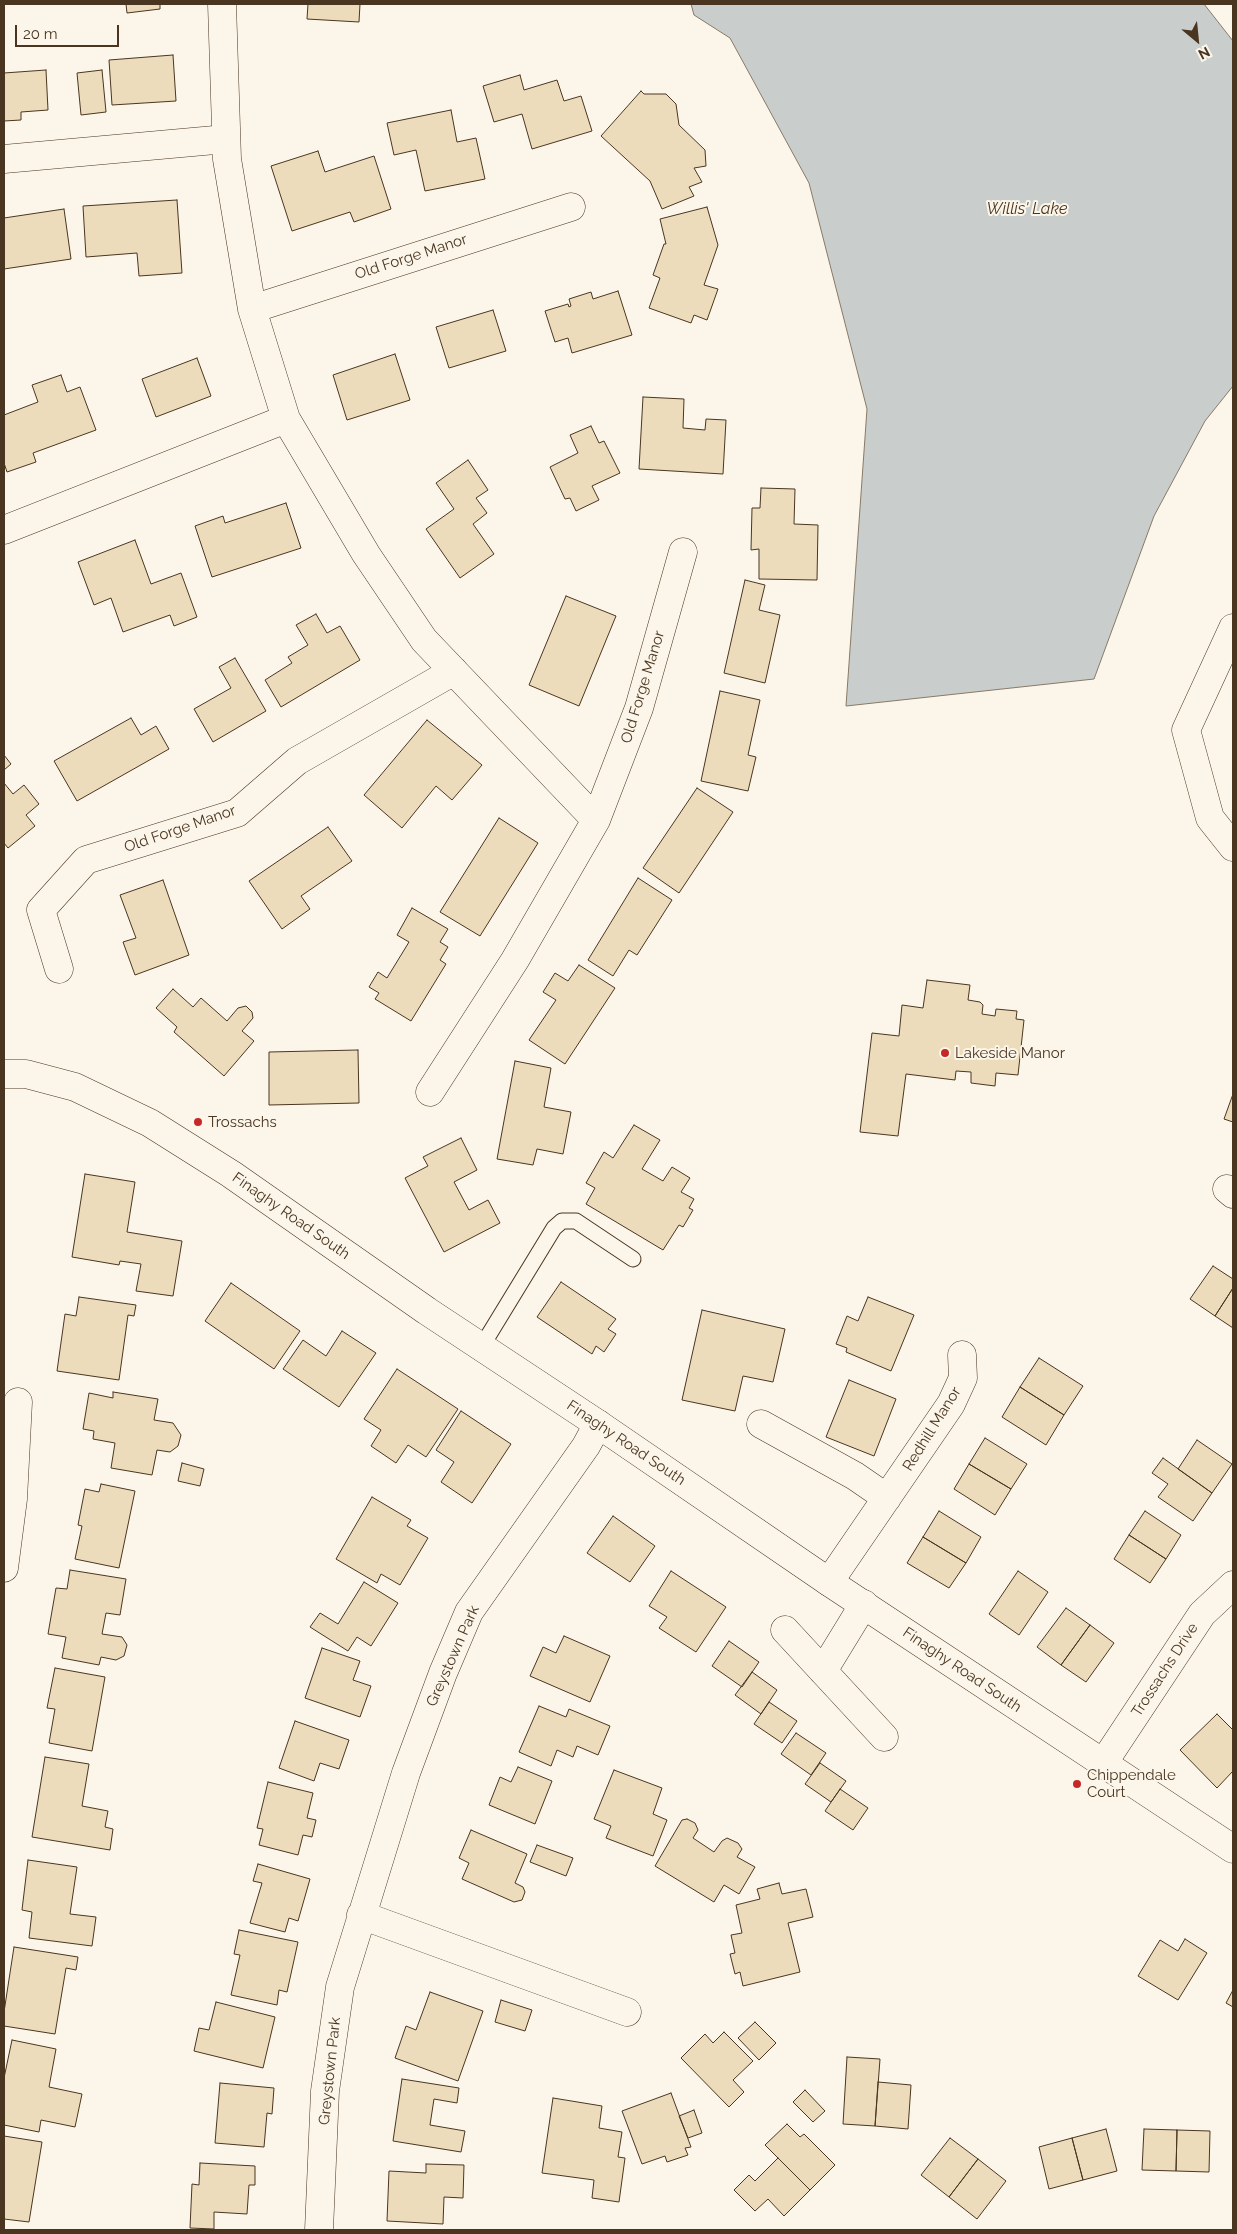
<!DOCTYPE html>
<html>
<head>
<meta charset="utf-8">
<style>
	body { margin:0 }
	#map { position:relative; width:1237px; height:2234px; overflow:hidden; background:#fbf6e9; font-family:Raleway,sans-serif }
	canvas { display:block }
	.frame { position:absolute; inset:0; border:5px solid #4a3520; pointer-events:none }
	.north { position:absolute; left:1172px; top:15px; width:50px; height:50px; -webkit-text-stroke:4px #fbf6e9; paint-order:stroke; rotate:152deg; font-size:14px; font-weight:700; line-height:20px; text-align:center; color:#4a3520 }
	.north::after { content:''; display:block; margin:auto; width:18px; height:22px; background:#4a3520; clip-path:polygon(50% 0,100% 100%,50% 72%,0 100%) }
	.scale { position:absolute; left:15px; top:25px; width:104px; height:22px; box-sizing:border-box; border:2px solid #4a3520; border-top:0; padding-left:6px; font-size:15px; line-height:18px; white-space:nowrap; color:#4a3520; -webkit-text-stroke:4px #fbf6e9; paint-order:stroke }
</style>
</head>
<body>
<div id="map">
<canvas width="1237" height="2234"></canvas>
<div class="frame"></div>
<div class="north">N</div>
<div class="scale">20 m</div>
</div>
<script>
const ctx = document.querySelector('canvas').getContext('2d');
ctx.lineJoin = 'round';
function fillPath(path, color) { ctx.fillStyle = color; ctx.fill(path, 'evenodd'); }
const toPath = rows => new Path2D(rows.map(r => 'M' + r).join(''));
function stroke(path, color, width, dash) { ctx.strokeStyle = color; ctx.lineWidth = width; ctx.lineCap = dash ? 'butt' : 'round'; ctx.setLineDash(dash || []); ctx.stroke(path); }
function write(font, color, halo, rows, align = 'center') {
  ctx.font = font + ' Raleway,sans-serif'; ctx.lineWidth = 4; ctx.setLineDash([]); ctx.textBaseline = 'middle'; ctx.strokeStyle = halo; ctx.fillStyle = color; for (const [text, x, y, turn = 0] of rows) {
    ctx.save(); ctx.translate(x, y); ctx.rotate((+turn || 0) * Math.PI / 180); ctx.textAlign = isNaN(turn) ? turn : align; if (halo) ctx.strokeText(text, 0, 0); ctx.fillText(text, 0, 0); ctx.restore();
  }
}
const water = toPath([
	[691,4,1204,4,1233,41,1233,386,1205,421,1154,516,1094,679,846,706,867,409,809,183,730,38,694,15,691,4]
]);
const building = toPath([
	[126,4,160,4,160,9,127,13,126,4],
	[308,4,360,4,359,22,307,19,308,4],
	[173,55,176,101,112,105,109,60,173,55],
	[46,70,48,110,21,112,21,120,4,121,4,73,46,70],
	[102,70,106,112,81,115,77,73,102,70],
	[520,75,524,90,557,80,564,101,581,96,592,131,532,149,522,114,494,122,483,86,520,75],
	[641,91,644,94,666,94,676,104,679,125,705,150,706,166,694,168,702,182,689,187,694,196,662,209,650,181,601,136,641,91],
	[451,110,457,142,476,138,485,179,425,191,416,150,394,155,387,123,451,110],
	[318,151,325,172,374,156,391,209,354,222,350,212,292,231,271,166,318,151],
	[177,200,182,273,139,276,137,253,86,257,83,206,177,200],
	[707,207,718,245,704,285,718,289,707,320,694,315,691,323,649,308,660,278,653,275,664,244,666,244,660,219,707,207],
	[64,209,71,259,4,269,4,218,64,209],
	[618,291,632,335,572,353,568,338,555,342,545,311,568,304,569,307,571,306,569,299,591,292,593,299,618,291],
	[493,310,506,351,449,368,436,327,493,310],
	[395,354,410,400,347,420,333,375,395,354],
	[197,358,211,396,156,417,142,379,197,358],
	[61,375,67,392,80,387,96,430,33,453,36,462,7,472,4,463,4,415,38,402,32,385,61,375],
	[643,397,684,399,683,428,705,430,706,419,726,420,723,474,639,469,643,397],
	[591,426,599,443,604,441,620,473,592,486,599,500,576,511,570,498,565,499,550,467,578,453,570,435,591,426],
	[468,460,488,490,476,498,487,513,473,524,494,554,460,578,426,529,454,509,436,483,468,460],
	[761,488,795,489,794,524,818,525,817,580,759,579,759,549,751,550,752,508,760,508,761,488],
	[286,503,301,548,212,577,195,526,223,516,225,523,286,503],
	[135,540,151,584,181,573,197,617,174,626,170,615,123,632,111,598,94,605,78,562,135,540],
	[745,580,765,585,759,610,780,615,765,683,724,673,745,580],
	[566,596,616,616,579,706,529,685,566,596],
	[316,614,327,633,340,626,360,660,281,707,265,680,292,663,288,657,308,645,296,625,316,614],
	[235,658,266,711,213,742,194,709,231,688,219,667,235,658],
	[720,691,760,700,748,755,756,757,748,791,701,781,720,691],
	[131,718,141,735,156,726,169,749,77,801,54,761,131,718],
	[427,720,482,765,452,800,436,786,402,828,364,795,427,720],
	[4,755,11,764,4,770,4,755],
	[4,783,13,794,24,785,39,804,26,815,35,826,8,848,4,843,4,783],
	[697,788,733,812,679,893,643,868,697,788],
	[499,818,538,843,480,936,440,912,499,818],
	[328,827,352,861,301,896,310,909,282,929,249,881,328,827],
	[638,878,672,900,637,955,629,950,613,976,588,960,638,878],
	[163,880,189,955,135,975,123,942,136,938,120,895,163,880],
	[412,908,448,929,440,942,448,947,440,960,446,964,411,1021,375,999,379,993,369,987,378,972,387,978,409,942,397,935,412,908],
	[579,965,615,988,565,1064,529,1040,556,1000,543,992,555,973,568,981,579,965],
	[927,980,970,985,968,1000,980,1002,983,1005,982,1014,995,1016,996,1009,1017,1011,1016,1019,1024,1020,1018,1075,996,1073,995,1086,971,1083,971,1072,956,1071,955,1080,906,1074,898,1136,860,1132,872,1033,899,1036,902,1005,923,1008,927,980],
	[173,989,193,1007,201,998,227,1021,238,1008,246,1006,252,1012,253,1018,242,1031,254,1041,224,1076,174,1032,177,1027,156,1008,173,989],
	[358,1050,359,1103,269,1105,269,1052,358,1050],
	[515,1061,551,1068,544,1107,571,1112,563,1154,537,1149,533,1165,497,1159,515,1061],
	[1233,1094,1233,1122,1224,1119,1233,1094],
	[634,1125,660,1140,642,1169,663,1181,672,1167,690,1178,681,1192,694,1199,689,1208,693,1210,683,1227,679,1225,663,1250,586,1204,595,1188,586,1183,604,1152,613,1158,634,1125],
	[461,1138,477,1170,454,1182,469,1210,488,1200,500,1223,444,1252,405,1178,428,1166,423,1157,461,1138],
	[85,1174,135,1182,127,1232,182,1241,173,1296,136,1291,141,1264,120,1261,119,1265,72,1257,85,1174],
	[1213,1266,1233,1279,1233,1288,1215,1316,1190,1299,1213,1266],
	[561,1282,616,1319,608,1329,616,1334,604,1352,596,1346,592,1354,537,1317,561,1282],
	[231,1283,300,1331,274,1369,205,1321,231,1283],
	[1233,1288,1233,1328,1215,1316,1233,1288],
	[79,1297,136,1305,134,1316,128,1315,119,1380,57,1371,65,1314,76,1316,79,1297],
	[868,1297,914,1315,891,1371,846,1352,847,1348,836,1344,847,1316,858,1321,868,1297],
	[702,1310,785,1329,773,1382,743,1376,735,1411,682,1400,702,1310],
	[342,1331,376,1353,339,1407,283,1369,303,1340,326,1356,342,1331],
	[1039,1358,1083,1386,1064,1415,1020,1387,1039,1358],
	[397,1369,458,1409,426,1457,408,1445,396,1463,371,1446,381,1430,364,1419,397,1369],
	[849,1380,896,1399,874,1456,826,1437,849,1380],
	[1020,1387,1064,1415,1046,1445,1002,1417,1020,1387],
	[113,1392,158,1399,154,1420,173,1423,181,1435,178,1446,170,1452,157,1450,152,1475,111,1468,115,1443,93,1439,94,1431,83,1429,89,1393,113,1398,113,1392],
	[461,1411,511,1444,472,1503,441,1482,454,1462,436,1450,461,1411],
	[985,1438,1027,1464,1011,1489,969,1464,985,1438],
	[1197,1440,1232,1464,1212,1493,1178,1469,1197,1440],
	[1163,1458,1212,1493,1193,1521,1158,1497,1168,1484,1152,1473,1163,1458],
	[182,1463,204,1469,200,1486,178,1481,182,1463],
	[969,1464,1011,1489,995,1515,954,1489,969,1464],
	[101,1484,135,1491,119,1568,75,1559,82,1526,78,1525,85,1489,99,1492,101,1484],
	[372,1497,411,1520,407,1526,428,1538,400,1585,381,1574,377,1583,336,1559,372,1497],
	[939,1511,981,1537,966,1563,923,1537,939,1511],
	[1145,1511,1181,1535,1166,1559,1129,1535,1145,1511],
	[613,1516,655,1546,630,1582,587,1553,613,1516],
	[1129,1535,1166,1559,1150,1583,1114,1559,1129,1535],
	[923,1537,966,1563,949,1588,907,1563,923,1537],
	[70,1570,126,1579,120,1615,106,1613,102,1634,122,1637,127,1645,124,1656,116,1660,101,1657,99,1665,62,1658,66,1637,48,1634,56,1588,67,1589,70,1570],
	[671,1571,726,1607,696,1652,659,1628,667,1617,649,1606,671,1571],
	[1018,1571,1048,1592,1019,1635,989,1614,1018,1571],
	[364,1582,398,1603,371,1646,357,1637,348,1651,310,1627,320,1613,338,1624,364,1582],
	[1066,1608,1090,1625,1061,1665,1037,1647,1066,1608],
	[1090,1625,1114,1643,1086,1682,1061,1665,1090,1625],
	[564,1636,610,1656,590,1702,530,1676,543,1647,556,1653,564,1636],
	[729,1641,759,1662,742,1687,712,1666,729,1641],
	[322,1648,360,1661,353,1680,371,1686,360,1717,305,1698,322,1648],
	[55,1668,105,1677,92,1751,49,1743,55,1709,47,1708,55,1668],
	[752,1672,777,1690,761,1714,735,1695,752,1672],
	[769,1702,797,1721,782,1743,754,1724,769,1702],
	[539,1706,566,1717,569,1709,610,1726,598,1755,577,1746,573,1757,557,1750,551,1766,519,1752,539,1706],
	[1217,1714,1233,1730,1233,1771,1217,1788,1180,1750,1217,1714],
	[295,1721,349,1740,339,1769,320,1763,314,1781,279,1768,295,1721],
	[796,1733,826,1753,811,1775,781,1754,796,1733],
	[45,1757,89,1764,82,1806,108,1811,105,1827,113,1829,110,1850,32,1837,45,1757],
	[820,1763,846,1781,831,1802,805,1784,820,1763],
	[518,1767,552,1781,535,1824,489,1805,500,1777,511,1782,518,1767],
	[614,1770,662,1788,653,1814,667,1820,653,1856,606,1838,611,1826,594,1819,614,1770],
	[268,1782,313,1793,307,1818,316,1820,312,1837,303,1835,298,1855,259,1845,263,1829,257,1828,268,1782],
	[840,1789,868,1808,853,1830,825,1811,840,1789],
	[687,1819,695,1823,698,1830,693,1838,714,1852,722,1841,727,1838,738,1843,742,1849,737,1857,755,1867,739,1894,724,1885,714,1902,655,1866,682,1820,687,1819],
	[471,1830,527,1854,515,1883,523,1887,525,1892,522,1900,514,1902,462,1879,469,1863,459,1858,471,1830],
	[537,1845,573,1858,566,1876,530,1862,537,1845],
	[28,1860,77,1867,70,1914,96,1917,92,1946,29,1938,32,1912,22,1910,28,1860],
	[258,1864,310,1879,298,1921,289,1918,285,1932,250,1923,262,1883,253,1881,258,1864],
	[779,1883,782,1894,806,1889,813,1917,788,1923,800,1972,743,1986,740,1972,735,1974,730,1954,735,1953,731,1935,742,1933,736,1905,760,1899,757,1889,779,1883],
	[239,1930,298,1942,287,1992,279,1990,277,2005,231,1995,240,1955,234,1954,239,1930],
	[1185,1939,1207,1953,1178,2000,1138,1976,1160,1940,1178,1951,1185,1939],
	[14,1947,78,1957,76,1970,66,1968,55,2034,4,2026,4,2012,14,1947],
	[1233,1990,1233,2007,1226,2003,1233,1990],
	[430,1992,483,2011,458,2081,395,2058,406,2026,416,2030,430,1992],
	[501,2000,532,2010,525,2031,495,2022,501,2000],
	[216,2002,275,2017,263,2068,194,2051,199,2028,209,2030,216,2002],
	[755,2022,776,2043,759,2060,738,2038,755,2022],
	[724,2032,753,2061,733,2080,744,2092,729,2107,681,2058,705,2034,713,2043,724,2032],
	[12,2040,56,2049,49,2087,82,2094,75,2127,41,2120,39,2132,4,2125,4,2078,12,2040],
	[847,2057,880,2059,875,2126,843,2124,847,2057],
	[402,2079,459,2088,457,2103,434,2099,430,2125,465,2131,461,2152,393,2141,402,2079],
	[878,2082,911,2085,908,2129,875,2126,878,2082],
	[220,2083,274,2088,272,2114,267,2113,264,2147,215,2143,220,2083],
	[805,2090,825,2111,813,2122,793,2102,805,2090],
	[671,2093,691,2147,685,2148,688,2155,667,2162,665,2156,642,2164,622,2111,671,2093],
	[553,2098,602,2106,599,2128,622,2132,618,2157,625,2158,619,2202,592,2198,594,2180,542,2173,553,2098],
	[694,2110,702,2133,688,2138,679,2116,694,2110],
	[787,2124,800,2137,804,2134,835,2165,810,2190,765,2145,787,2124],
	[1106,2129,1117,2171,1083,2180,1072,2138,1106,2129],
	[1144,2129,1177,2130,1176,2171,1142,2170,1144,2129],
	[1177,2130,1210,2131,1209,2172,1176,2171,1177,2130],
	[4,2136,42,2142,29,2222,4,2219,4,2136],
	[950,2138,978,2159,949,2197,921,2175,950,2138],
	[1072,2138,1083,2180,1049,2189,1039,2147,1072,2138],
	[778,2158,810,2190,784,2216,768,2199,755,2211,734,2190,749,2175,755,2181,778,2158],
	[978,2159,1006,2181,977,2219,949,2197,978,2159],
	[200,2163,255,2166,255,2185,249,2185,247,2214,214,2212,214,2229,190,2228,192,2184,199,2185,200,2163],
	[426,2164,464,2165,463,2198,444,2197,443,2224,387,2221,389,2171,426,2173,426,2164]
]);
const lane = toPath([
	[482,1346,554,1228,562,1221,576,1221,633,1259]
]);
const street = toPath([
	[222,4,227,159,252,309,286,419,366,554,424,640,596,820],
	[4,159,226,139],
	[252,309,571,207],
	[4,530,286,419],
	[1233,628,1186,730,1210,818,1233,847],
	[59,969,41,910,86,860,237,813,297,761,454,671],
	[430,1092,515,960,596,820,639,708,683,552],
	[1227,1189,1233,1194],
	[761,1424,855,1476,887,1498],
	[4,1568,13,1499,18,1402],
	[829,1582,951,1404,963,1378,962,1355],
	[785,1630,884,1737],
	[823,1671,864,1604],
	[1104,1762,1202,1614,1233,1585],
	[361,1915,627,2012],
	[319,2230,325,2091,340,1987,406,1773,443,1673,469,1612,586,1446,598,1424]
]);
const secondary = toPath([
	[4,1074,26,1074,75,1087,150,1123,231,1174,427,1311,598,1424,829,1582,1233,1849]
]);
const markers = [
	[945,1053,5,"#c62828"],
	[198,1122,5,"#c62828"],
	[1077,1784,5,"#c62828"]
];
const streetNames = [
	["Old Forge Manor",411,257,-18],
	["Old Forge Manor",643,687,-73],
	["Old Forge Manor",180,829,-19],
	["Finaghy Road South",291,1216,35],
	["Redhill Manor",932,1429,-58],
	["Finaghy Road South",626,1443,34],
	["Greystown Park",453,1656,-66],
	["Finaghy Road South",962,1670,34],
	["Trossachs Drive",1165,1670,-57],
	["Greystown Park",330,2071,-84]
];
const poiNames = [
	["Lakeside Manor",955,1053],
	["Trossachs",208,1122],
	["Chippendale",1087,1775],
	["Court",1087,1792]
];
const waterNames = [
	["Willis' Lake",1027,209]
];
fillPath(water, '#c9cecd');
stroke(water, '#887966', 1);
fillPath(building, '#ecdcbc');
stroke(building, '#4a3520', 1);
stroke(lane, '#4a3520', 17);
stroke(street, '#4a3520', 29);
stroke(secondary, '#4a3520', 29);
stroke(lane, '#fbf6e9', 15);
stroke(street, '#fbf6e9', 28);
stroke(secondary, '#fbf6e9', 28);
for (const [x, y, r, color] of markers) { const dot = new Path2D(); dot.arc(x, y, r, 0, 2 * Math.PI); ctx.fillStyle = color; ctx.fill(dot); stroke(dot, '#fbf6e9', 2); }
write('15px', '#4a3520', '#fbf6e9', streetNames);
write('15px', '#4a3520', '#fbf6e9', poiNames, 'left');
write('italic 16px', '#4a3520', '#fbf6e9', waterNames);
</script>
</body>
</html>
